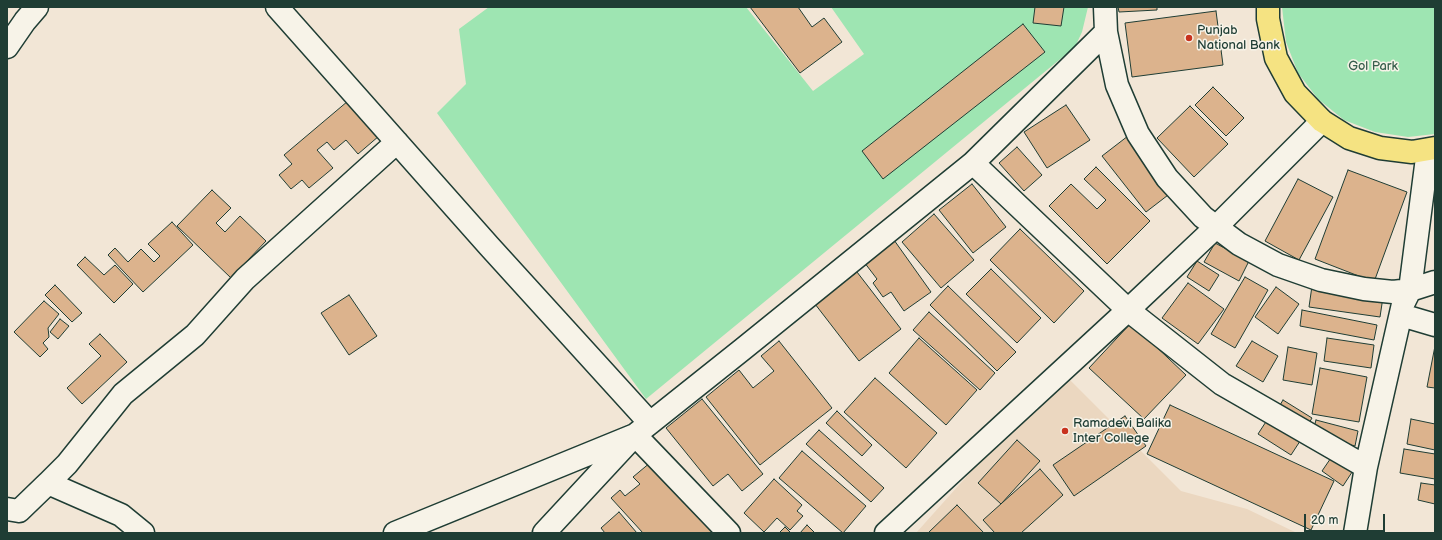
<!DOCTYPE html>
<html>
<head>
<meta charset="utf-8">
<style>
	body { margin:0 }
	#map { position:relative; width:1442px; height:540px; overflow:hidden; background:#f2e6d6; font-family:"Balsamiq Sans",sans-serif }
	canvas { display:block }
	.frame { position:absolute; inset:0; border:8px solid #1f3d34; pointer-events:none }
	.scale { position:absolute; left:1304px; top:514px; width:81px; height:18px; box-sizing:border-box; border:2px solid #1f3d34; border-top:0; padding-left:5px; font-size:12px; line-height:14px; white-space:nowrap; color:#1f3d34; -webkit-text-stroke:3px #f7f3e8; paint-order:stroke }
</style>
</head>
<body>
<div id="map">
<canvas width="1442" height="540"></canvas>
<div class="frame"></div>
<div class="scale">20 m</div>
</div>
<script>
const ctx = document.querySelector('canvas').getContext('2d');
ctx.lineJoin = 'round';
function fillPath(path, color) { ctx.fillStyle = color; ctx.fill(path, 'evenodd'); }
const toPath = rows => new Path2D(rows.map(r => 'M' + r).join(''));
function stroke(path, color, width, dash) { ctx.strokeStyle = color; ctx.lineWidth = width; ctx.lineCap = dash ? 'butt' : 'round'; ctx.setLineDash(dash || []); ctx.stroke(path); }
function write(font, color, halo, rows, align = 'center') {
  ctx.font = font + ' "Balsamiq Sans",sans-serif'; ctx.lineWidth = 3; ctx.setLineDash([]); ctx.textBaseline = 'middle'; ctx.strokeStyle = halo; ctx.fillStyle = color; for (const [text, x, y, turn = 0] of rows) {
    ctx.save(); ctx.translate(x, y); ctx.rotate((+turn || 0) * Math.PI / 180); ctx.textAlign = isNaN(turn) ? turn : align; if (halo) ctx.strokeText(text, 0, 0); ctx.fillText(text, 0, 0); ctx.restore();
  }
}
const built = toPath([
	[1061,371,1181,491,1247,509,1297,533,916,533]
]);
const green = toPath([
	[489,7,746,7,813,91,864,54,831,7,1088,7,1082,32,1075,47,646,399,437,113,466,84,459,29],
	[1282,7,1435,7,1435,134,1408,137,1375,132,1344,120,1318,99,1298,73,1286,42]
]);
const building = toPath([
	[750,7,798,7,812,27,824,18,842,42,800,73,750,7],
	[1035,7,1064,7,1061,26,1033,23,1035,7],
	[1118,7,1157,7,1157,10,1119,12,1118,7],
	[1216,11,1223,65,1132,77,1125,23,1216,11],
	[1023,24,1045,52,883,179,862,151,1023,24],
	[1213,87,1244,118,1226,136,1195,105,1213,87],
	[348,101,379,136,358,154,346,140,334,150,327,142,317,150,333,168,309,188,302,180,291,189,279,175,292,164,284,155,348,101],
	[1066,105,1090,140,1047,168,1024,132,1066,105],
	[1190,106,1228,144,1194,177,1157,138,1190,106],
	[1128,136,1172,192,1146,212,1102,156,1128,136],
	[1017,147,1042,175,1024,191,999,163,1017,147],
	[1096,167,1150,221,1107,264,1049,206,1071,184,1097,209,1106,200,1084,179,1096,167],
	[1348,170,1407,192,1374,282,1315,259,1348,170],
	[1298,179,1333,197,1299,260,1265,241,1298,179],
	[972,184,1006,227,973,253,939,210,972,184],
	[212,190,231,208,216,223,225,232,240,216,266,241,231,278,177,226,212,190],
	[934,214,974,260,941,288,902,242,934,214],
	[172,222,193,245,143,292,108,255,115,248,128,262,141,249,154,262,160,256,148,244,172,222],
	[1020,229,1084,291,1054,323,990,260,1020,229],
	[894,240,931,292,904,311,891,292,883,297,873,283,877,279,864,262,894,240],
	[1215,243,1249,261,1239,281,1204,262,1215,243],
	[85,257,104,275,115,265,133,284,114,303,77,265,85,257],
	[1197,261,1219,275,1209,291,1187,277,1197,261],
	[991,269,1041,318,1017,343,966,294,991,269],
	[857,272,901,329,859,361,815,304,857,272],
	[1245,277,1268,290,1235,348,1211,334,1245,277],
	[1188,283,1224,309,1198,344,1162,318,1188,283],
	[55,285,82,313,72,322,45,295,55,285],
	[948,286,1016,352,997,371,930,305,948,286],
	[1312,286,1383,297,1380,317,1309,307,1312,286],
	[1276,287,1299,304,1278,334,1255,317,1276,287],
	[349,295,377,336,349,355,321,313,349,295],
	[44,301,59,314,48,328,49,337,43,343,48,349,40,357,14,332,44,301],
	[1302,310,1377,325,1374,340,1300,326,1302,310],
	[929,312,995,373,980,390,913,330,929,312],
	[60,319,69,326,58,339,50,332,60,319],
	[1131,323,1186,375,1144,419,1089,368,1131,323],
	[100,334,127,362,82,404,67,388,101,356,89,344,100,334],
	[919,338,977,390,946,425,889,373,919,338],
	[1327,338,1374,345,1371,368,1324,361,1327,338],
	[779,341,832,408,760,465,706,397,739,370,753,388,774,371,761,356,779,341],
	[1252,341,1278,356,1263,382,1236,366,1252,341],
	[1435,346,1435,388,1427,387,1435,346],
	[1288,347,1317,353,1312,385,1283,380,1288,347],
	[1320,368,1367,377,1359,422,1312,414,1320,368],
	[875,378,937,433,906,468,844,412,875,378],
	[702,399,763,474,742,491,728,474,713,486,666,428,702,399],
	[1283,400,1312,418,1305,430,1276,412,1283,400],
	[1170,405,1334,481,1311,530,1147,454,1170,405],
	[837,411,872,445,862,456,826,423,837,411],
	[1271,414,1304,435,1291,455,1258,434,1271,414],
	[1125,416,1146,446,1074,496,1053,465,1125,416],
	[1411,419,1435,424,1435,450,1407,444,1411,419],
	[1316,420,1358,431,1355,446,1312,435,1316,420],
	[819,430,884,488,871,502,806,444,819,430],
	[1017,440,1040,461,1001,504,978,483,1017,440],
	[1404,449,1435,454,1435,479,1400,473,1404,449],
	[802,451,866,506,843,533,779,478,802,451],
	[1335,452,1356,466,1343,486,1322,471,1335,452],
	[651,462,714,532,713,533,643,533,611,498,620,490,625,496,640,484,633,477,651,462],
	[1040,469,1063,495,1021,533,995,533,983,520,1040,469],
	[774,479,802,505,797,511,803,516,790,530,777,518,764,532,744,513,774,479],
	[1421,483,1435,485,1435,504,1418,500,1421,483],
	[957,505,984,533,928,533,957,505],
	[619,512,637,533,605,533,601,528,619,512],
	[807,525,815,533,800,533,807,525],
	[785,527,791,533,779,533,785,527]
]);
const minor = toPath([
	[277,7,489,246,650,423],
	[1105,7,1106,32,1117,85,1138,134,1167,178,1203,217,1239,244,1278,265,1321,280,1364,289,1393,292,1410,290,1435,282],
	[7,47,25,21,37,7],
	[973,163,1128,310,1222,384,1366,467],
	[1401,315,1435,325],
	[48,483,67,464,123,394,195,335,245,279,397,142],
	[7,509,19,511,48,483,121,515,143,533],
	[395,533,635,435,729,533],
	[544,533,635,435,743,349,973,163,1106,32],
	[886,533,1128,310,1216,227,1322,121],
	[1355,533,1366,467,1403,304,1410,290,1428,150]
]);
const major = toPath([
	[1268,7,1268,19,1276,58,1295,93,1322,121,1349,138,1380,148,1412,152,1435,148]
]);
const markers = [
	[1189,38,4,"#c8321e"],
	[1065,431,4,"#c8321e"]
];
const poiNames = [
	["Punjab",1197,31],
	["National Bank",1197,46],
	["Ramadevi Balika",1073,424],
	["Inter College",1073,439]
];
const parkNames = [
	["Gol Park",1373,67]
];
fillPath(built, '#ebd7c0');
fillPath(green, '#9ee5b2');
fillPath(building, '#dcb38d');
stroke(building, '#1f3d34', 1);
stroke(minor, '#1f3d34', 25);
stroke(major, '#1f3d34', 25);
stroke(minor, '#f7f3e8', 22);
stroke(major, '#f5e382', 22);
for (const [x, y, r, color] of markers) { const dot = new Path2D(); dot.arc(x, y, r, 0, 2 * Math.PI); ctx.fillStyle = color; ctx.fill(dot); stroke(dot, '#f7f3e8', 1.5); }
write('13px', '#1f3d34', '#f7f3e8', poiNames, 'left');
write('13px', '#385f4d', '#f7f3e8', parkNames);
</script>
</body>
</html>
